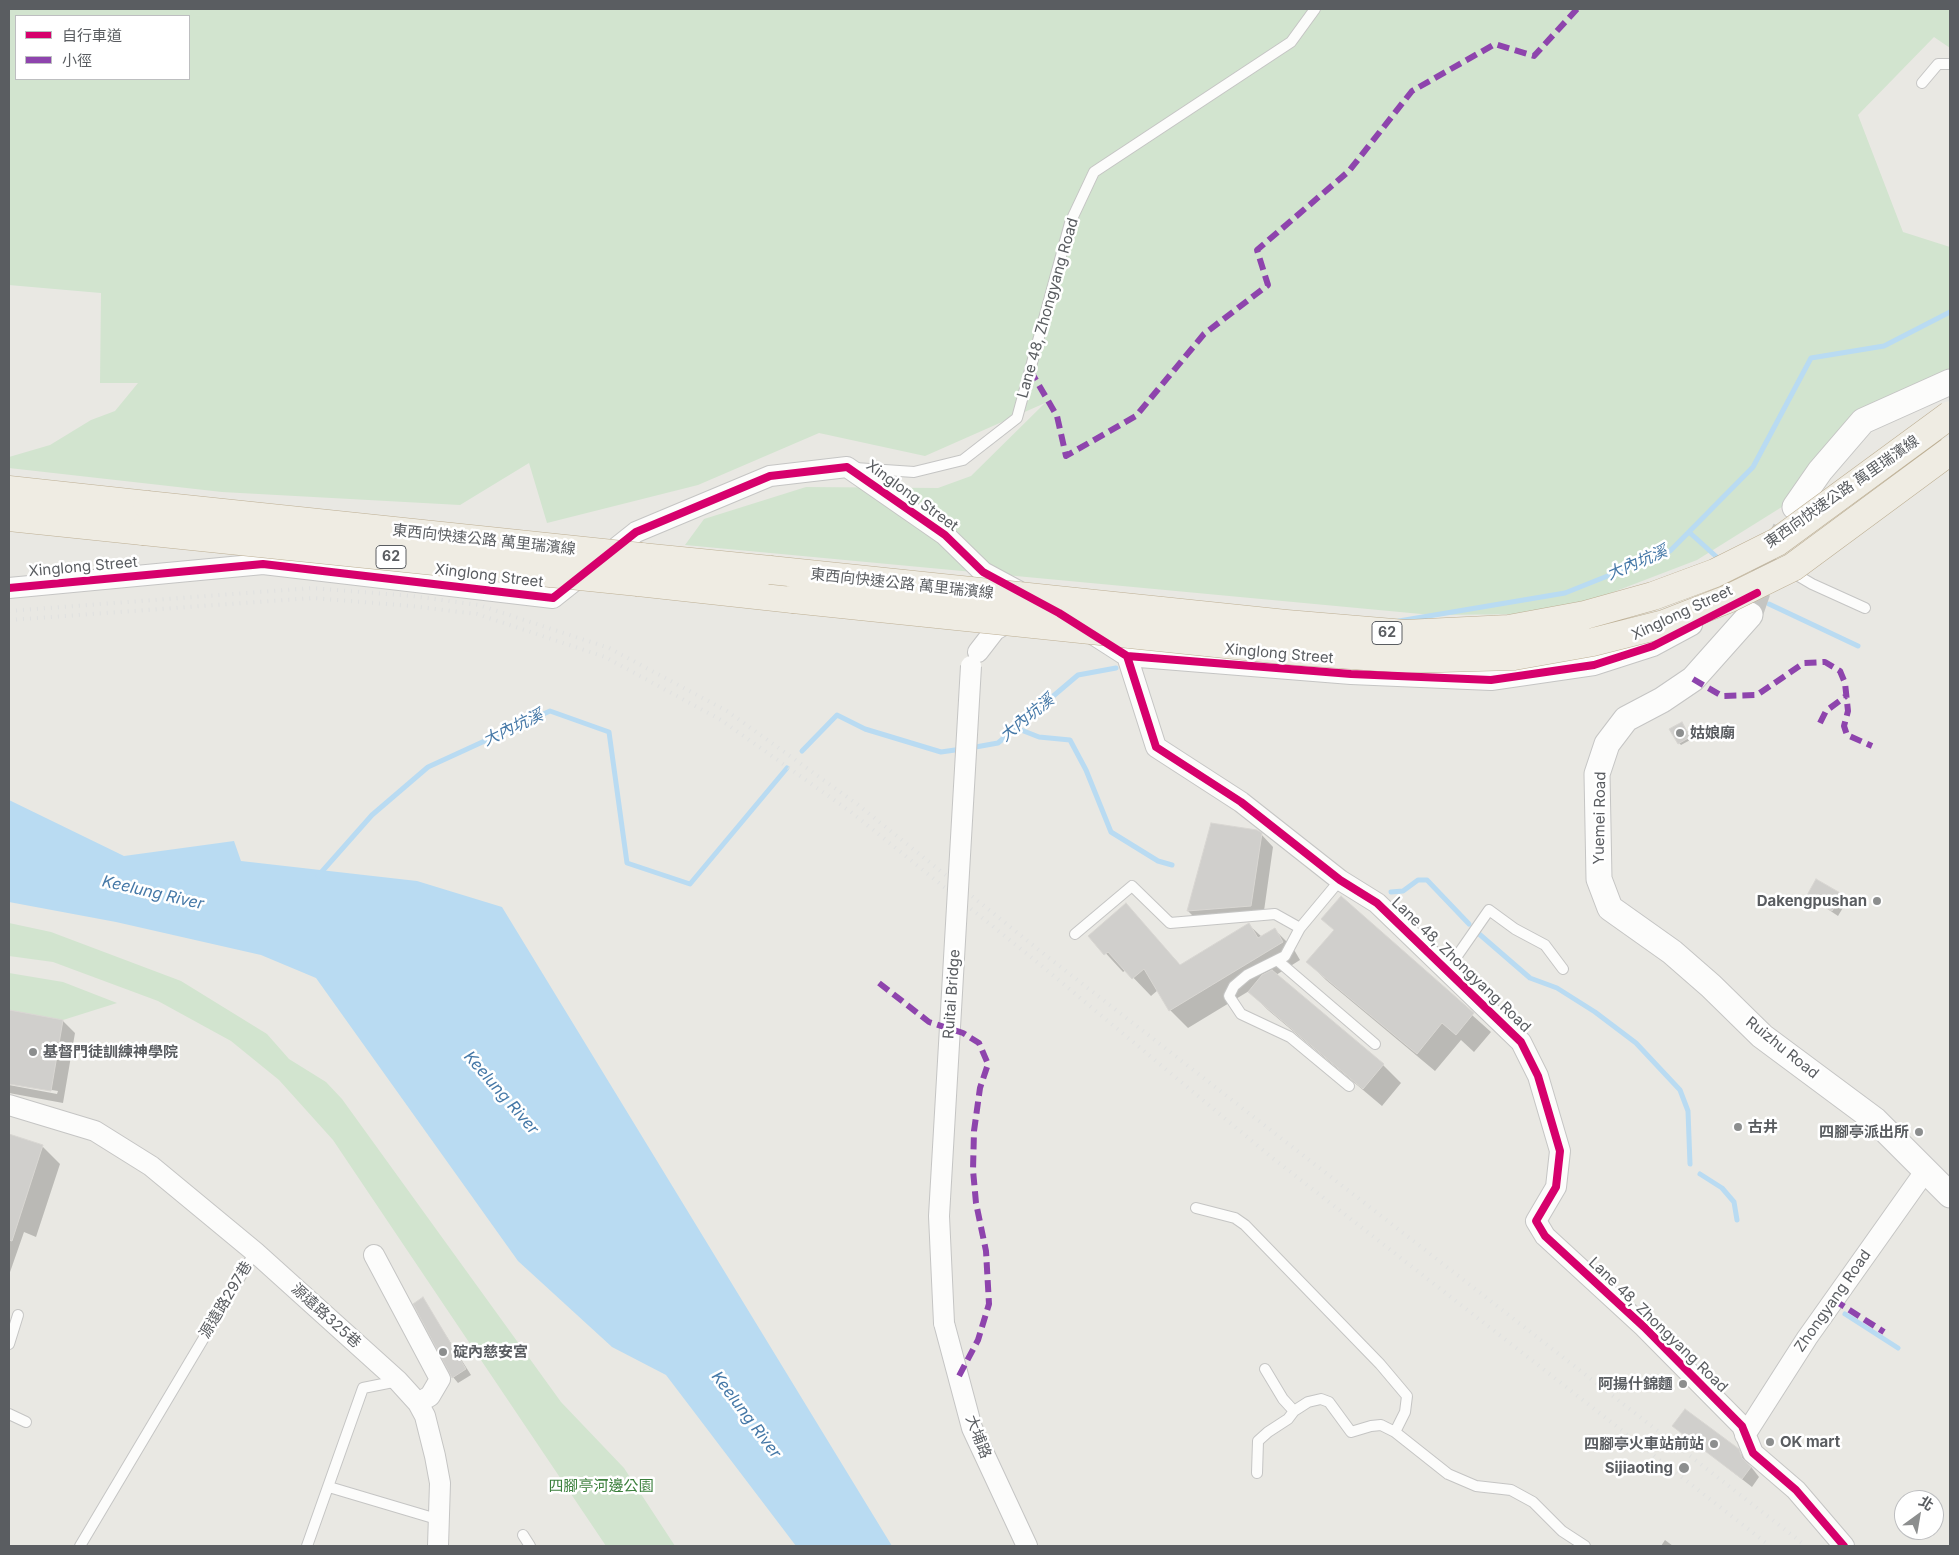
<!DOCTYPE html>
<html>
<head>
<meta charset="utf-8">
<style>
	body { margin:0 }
	#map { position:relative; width:1959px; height:1555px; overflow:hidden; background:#e9e8e3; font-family:Inter,"Noto Sans TC",sans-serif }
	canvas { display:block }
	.frame { position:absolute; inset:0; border:10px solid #5a5d61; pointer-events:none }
	.legend { position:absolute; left:15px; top:15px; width:175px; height:65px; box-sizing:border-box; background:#fff; border:1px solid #bdbec0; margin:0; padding:6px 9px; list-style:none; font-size:15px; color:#5a5d61 }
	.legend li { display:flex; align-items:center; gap:10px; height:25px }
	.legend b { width:25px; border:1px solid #bdbec0 }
	.north { position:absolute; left:1894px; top:1490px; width:50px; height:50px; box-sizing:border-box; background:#fff; border:1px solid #bdbec0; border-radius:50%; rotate:32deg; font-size:14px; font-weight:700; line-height:20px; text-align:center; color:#5a5d61 }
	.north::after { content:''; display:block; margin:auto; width:18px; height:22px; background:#8c8e8e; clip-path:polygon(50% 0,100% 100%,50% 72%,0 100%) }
</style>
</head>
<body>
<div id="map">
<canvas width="1959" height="1555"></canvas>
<div class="frame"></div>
<ul class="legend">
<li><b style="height:6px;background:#d6006c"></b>自行車道</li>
<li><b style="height:6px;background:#8e44ad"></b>小徑</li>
</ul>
<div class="north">北</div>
</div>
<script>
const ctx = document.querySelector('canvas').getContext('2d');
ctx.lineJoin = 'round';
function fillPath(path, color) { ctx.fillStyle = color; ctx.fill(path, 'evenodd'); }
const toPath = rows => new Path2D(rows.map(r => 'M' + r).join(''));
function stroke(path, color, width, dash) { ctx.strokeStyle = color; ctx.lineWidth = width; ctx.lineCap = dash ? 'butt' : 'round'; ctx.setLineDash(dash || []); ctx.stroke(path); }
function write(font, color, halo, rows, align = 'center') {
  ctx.font = font + ' Inter,"Noto Sans TC",sans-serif'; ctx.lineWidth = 5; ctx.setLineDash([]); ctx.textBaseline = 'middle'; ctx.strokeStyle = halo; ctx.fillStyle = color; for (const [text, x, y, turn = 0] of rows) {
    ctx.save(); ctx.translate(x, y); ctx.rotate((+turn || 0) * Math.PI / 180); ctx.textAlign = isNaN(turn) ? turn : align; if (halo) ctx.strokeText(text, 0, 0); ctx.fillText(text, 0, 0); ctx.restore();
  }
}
const green = toPath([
	[9,9,1950,9,1950,48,1934,37,1858,115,1903,232,1950,247,1950,375,1860,413,1793,500,1697,560,1603,596,1539,614,1432,615,685,545,704,519,806,487,938,488,971,476,1045,403,925,456,819,433,698,485,547,523,529,463,460,505,222,492,9,468,9,457,50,445,91,420,115,411,138,383,100,383,101,293,9,285],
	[16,16,189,16,189,79,16,79],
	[9,923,51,932,181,981,267,1034,289,1059,326,1082,342,1099,561,1402,624,1468,675,1546,606,1546,333,1140,279,1080,231,1041,158,1001,53,962,9,956],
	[9,973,63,982,117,1003,63,1020,9,1010]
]);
const water = toPath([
	[9,800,124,856,234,841,241,861,417,881,502,907,892,1546,796,1546,666,1375,612,1347,518,1261,316,978,261,955,116,922,9,902]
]);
const shadow = toPath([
	[1684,726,1692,739,1681,745,1679,743],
	[1261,834,1273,847,1263,918,1200,923,1188,911],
	[1841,895,1847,901,1838,916,1808,896],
	[1341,898,1491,1032,1474,1052,1461,1040,1435,1071,1326,980,1308,962,1335,931],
	[1126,905,1181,966,1249,925,1262,937,1275,930,1293,948,1300,960,1276,975,1383,1065,1401,1083,1382,1106,1268,1010,1249,991,1188,1028,1170,1010,1158,990,1151,996,1126,970,1123,972,1090,936],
	[9,1011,63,1021,75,1033,63,1103,9,1093,9,1085,57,1094,58,1091,9,1083],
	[9,1135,42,1146,60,1164,36,1237,24,1232,9,1275],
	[423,1299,471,1375,458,1383,453,1377],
	[1674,1426,1738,1450,1759,1477,1752,1487],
	[1665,1540,1673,1546,1661,1546]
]);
const stream = toPath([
	[1689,532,1720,560],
	[1769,604,1858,646],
	[1399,621,1565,593,1670,551,1753,467,1811,358,1884,346,1950,312],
	[1016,728,1039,737,1070,740,1086,770,1111,832,1158,861,1172,865],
	[970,748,998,743,1078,675,1116,668],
	[802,751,837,715,865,729,941,752,962,749],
	[318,876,372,815,428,767,550,711,609,732,627,863,690,884,787,768],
	[1391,892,1403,891,1418,880,1427,880,1469,924],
	[1478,933,1530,978,1557,988,1595,1012,1636,1043,1680,1090,1688,1111,1690,1164],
	[1700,1174,1722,1188,1734,1202,1737,1220],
	[1845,1314,1898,1348]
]);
const building = toPath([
	[1682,722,1690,737,1678,744,1669,729,1682,722],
	[1211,823,1257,830,1262,833,1251,906,1187,911,1211,823],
	[1816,879,1842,894,1832,911,1806,897,1816,879],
	[1341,896,1474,1013,1456,1035,1442,1023,1417,1054,1306,962,1334,930,1321,919,1341,896],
	[1126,903,1180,965,1249,923,1258,938,1275,928,1283,942,1169,1011,1144,969,1132,979,1108,952,1104,955,1088,936,1126,903],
	[1272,970,1384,1064,1363,1089,1248,992,1262,975,1272,970],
	[9,1010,63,1020,51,1091,9,1084,9,1010],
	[9,1134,43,1145,12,1241,9,1240,9,1134],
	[423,1297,466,1369,452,1378,413,1304,423,1297],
	[1685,1409,1739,1449,1742,1458,1751,1467,1742,1479,1672,1426,1685,1409]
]);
const tertiaryTunnel = toPath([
	[1750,615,1763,577,1785,529]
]);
const service = toPath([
	[1922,83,1938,64,1950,64],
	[855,468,914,472,963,460,1017,418,1070,223,1094,172,1291,42,1315,9],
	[1790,571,1812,584,1865,608],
	[1340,880,1300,928,1285,956,1247,975,1234,986,1229,996,1241,1014,1290,1037,1349,1086],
	[1075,934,1132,886,1170,923,1275,914,1300,928],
	[1277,960,1375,1044],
	[1448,969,1489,910,1515,929,1545,945,1563,969],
	[1196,1208,1235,1218,1245,1225,1380,1364,1407,1396,1405,1412,1395,1432,1448,1474,1476,1486,1511,1490,1533,1502,1562,1531,1585,1546],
	[9,1344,18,1315],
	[1265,1369,1283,1399,1294,1411,1308,1402,1321,1399,1329,1402,1351,1432,1371,1426,1381,1425,1395,1432],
	[9,1414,26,1422],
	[1257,1473,1258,1441,1268,1432,1288,1419,1294,1411],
	[329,1487,440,1520],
	[523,1535,530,1546],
	[80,1546,255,1252],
	[307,1546,363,1388,398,1381]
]);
const minor = toPath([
	[9,588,263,564,553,598,636,532,770,476,847,467,945,535,983,572,1022,593],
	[1088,631,1127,656,1351,674,1491,680,1594,665,1653,646,1692,625],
	[978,652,995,630,1014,619],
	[1127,656,1156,747,1241,802,1340,880,1377,903,1521,1042,1538,1076,1560,1151,1556,1187,1536,1221,1545,1236,1644,1327,1742,1426,1753,1453,1796,1490,1844,1546],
	[9,1105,95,1131,151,1166,255,1252,398,1381,418,1403,425,1416,435,1456,440,1483,438,1546],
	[374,1255,440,1379,430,1396,418,1403],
	[944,1323,972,1428,1027,1546],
	[1745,1435,1807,1338,1926,1170]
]);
const tertiary = toPath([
	[1795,507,1820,471,1863,421,1950,382],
	[1750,615,1693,679,1662,700,1626,719,1607,744,1597,774,1599,879,1610,908,1672,952,1711,986,1762,1036,1875,1120,1950,1195]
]);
const trunk = toPath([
	[9,490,147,505],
	[9,517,143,531],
	[641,557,770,570],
	[638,582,793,599]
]);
const rail = toPath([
	[9,611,312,588,412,596,479,605,609,648,727,711,857,804,1044,954,1806,1546],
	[9,620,313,598,411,606,477,614,605,657,721,720,851,812,1037,962,1270,1156,1770,1546]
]);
const minorBridge = toPath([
	[944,1323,939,1216,971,666]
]);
const trunkBridge = toPath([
	[147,505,641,557],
	[143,531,638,582],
	[770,570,1286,624,1405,634,1509,629,1585,615,1653,596,1715,573,1777,542,1950,415],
	[793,599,1283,650,1406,659,1514,656,1593,642,1664,624,1728,599,1793,567,1950,451]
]);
const quiet = toPath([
	[1030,370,1057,416,1066,456,1136,416,1204,334,1268,285,1257,250,1349,171,1412,91,1495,44,1534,56,1577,9],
	[1693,679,1722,696,1757,695,1804,663,1825,662,1840,671,1845,683,1848,711,1844,726,1847,735,1872,746],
	[1820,723,1826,711,1846,696],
	[879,983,929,1022,963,1033,979,1043,988,1064,980,1088,974,1131,973,1170,976,1203,986,1251,989,1304,978,1340,959,1376],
	[1834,1300,1884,1332]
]);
const cycleway = toPath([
	[9,588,263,564,553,598,636,532,770,476,847,467,945,535,983,572,1059,613,1127,656,1351,674,1491,680,1594,665,1653,646,1757,593],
	[1127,656,1156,747,1241,802,1340,880,1377,903,1521,1042,1538,1076,1560,1151,1556,1187,1536,1221,1545,1236,1644,1327,1742,1426,1753,1453,1796,1490,1844,1546]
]);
const markers = [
	[1680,733,5,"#8c8e8e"],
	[1877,901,5,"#8c8e8e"],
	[33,1052,5,"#8c8e8e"],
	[1738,1127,5,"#8c8e8e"],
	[1919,1132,5,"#8c8e8e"],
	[443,1352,5,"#8c8e8e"],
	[1683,1384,5,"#8c8e8e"],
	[1770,1442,5,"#8c8e8e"],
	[1714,1444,5,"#8c8e8e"],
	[1684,1468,6,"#8c8e8e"]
];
const shields = [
	[391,557,30],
	[1387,633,30]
];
const shieldNames = [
	["62",391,557],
	["62",1387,633]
];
const streetNames = [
	["Lane 48, Zhongyang Road",1048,308,-74],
	["東西向快速公路 萬里瑞濱線",1842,492,-35],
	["Xinglong Street",912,496,36],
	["東西向快速公路 萬里瑞濱線",484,540,6],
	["Xinglong Street",83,567,-5],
	["Xinglong Street",489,576,7],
	["東西向快速公路 萬里瑞濱線",902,584,6],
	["Xinglong Street",1682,613,-25],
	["Xinglong Street",1279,654,5],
	["Yuemei Road",1600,818,-89],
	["Lane 48, Zhongyang Road",1461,965,44],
	["Ruitai Bridge",952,994,-86],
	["Ruizhu Road",1782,1048,39],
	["源遠路297巷",226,1300,-59],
	["Zhongyang Road",1833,1301,-55],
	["源遠路325巷",326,1316,42],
	["Lane 48, Zhongyang Road",1658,1325,44],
	["大埔路",978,1437,69]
];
const poiNames = [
	["姑娘廟",1690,733],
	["Dakengpushan",1867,901,"right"],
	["基督門徒訓練神學院",43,1052],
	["古井",1748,1127],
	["四腳亭派出所",1909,1132,"right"],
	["碇內慈安宮",453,1352],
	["阿揚什錦麵",1673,1384,"right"],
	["OK mart",1780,1442],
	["四腳亭火車站前站",1704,1444,"right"],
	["Sijiaoting",1673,1468,"right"]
];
const parkNames = [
	["四腳亭河邊公園",601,1486]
];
const waterNames = [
	["大內坑溪",1637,563,-23],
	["大內坑溪",1027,718,-39],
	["大內坑溪",513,728,-25],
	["Keelung River",153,893,13],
	["Keelung River",501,1093,49],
	["Keelung River",746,1415,53]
];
fillPath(green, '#d2e4cf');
fillPath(water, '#b9dbf2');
fillPath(shadow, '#0003');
stroke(stream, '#b9dbf2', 5);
fillPath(building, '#d0cfcc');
stroke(building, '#d8d6d2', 1);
stroke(tertiaryTunnel, '#c5c5c2', 25, [25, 12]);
stroke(service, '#c5c5c4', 12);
stroke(minor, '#c5c5c4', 22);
stroke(tertiary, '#c5c5c4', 27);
stroke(trunk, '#bdaf94', 29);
stroke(service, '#fcfcfb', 10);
stroke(minor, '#fcfcfb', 20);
stroke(tertiary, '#fcfcfb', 25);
stroke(trunk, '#efece3', 28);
stroke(rail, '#e0e1e0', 4, [1, 6]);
stroke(minorBridge, '#c5c5c4', 22, []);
stroke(trunkBridge, '#bdaf94', 29, []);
stroke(minorBridge, '#fcfcfb', 20);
stroke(trunkBridge, '#efece3', 28);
stroke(quiet, '#8e44ad', 6, [12, 6]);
stroke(cycleway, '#d6006c', 8);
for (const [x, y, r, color] of markers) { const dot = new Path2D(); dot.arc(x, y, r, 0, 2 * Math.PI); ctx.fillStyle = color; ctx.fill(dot); stroke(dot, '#fff', 2); }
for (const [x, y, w] of shields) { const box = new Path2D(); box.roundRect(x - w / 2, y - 11.5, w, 23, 4); ctx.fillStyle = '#fff'; ctx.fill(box); stroke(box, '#5a5d61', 1); }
write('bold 14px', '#5a5d61', null, shieldNames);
write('15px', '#5a5d61', '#fff', streetNames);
write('bold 15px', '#5a5d61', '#fff', poiNames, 'left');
write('15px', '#3b7f3c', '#fff', parkNames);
write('italic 16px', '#4578a7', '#fff', waterNames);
</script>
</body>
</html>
